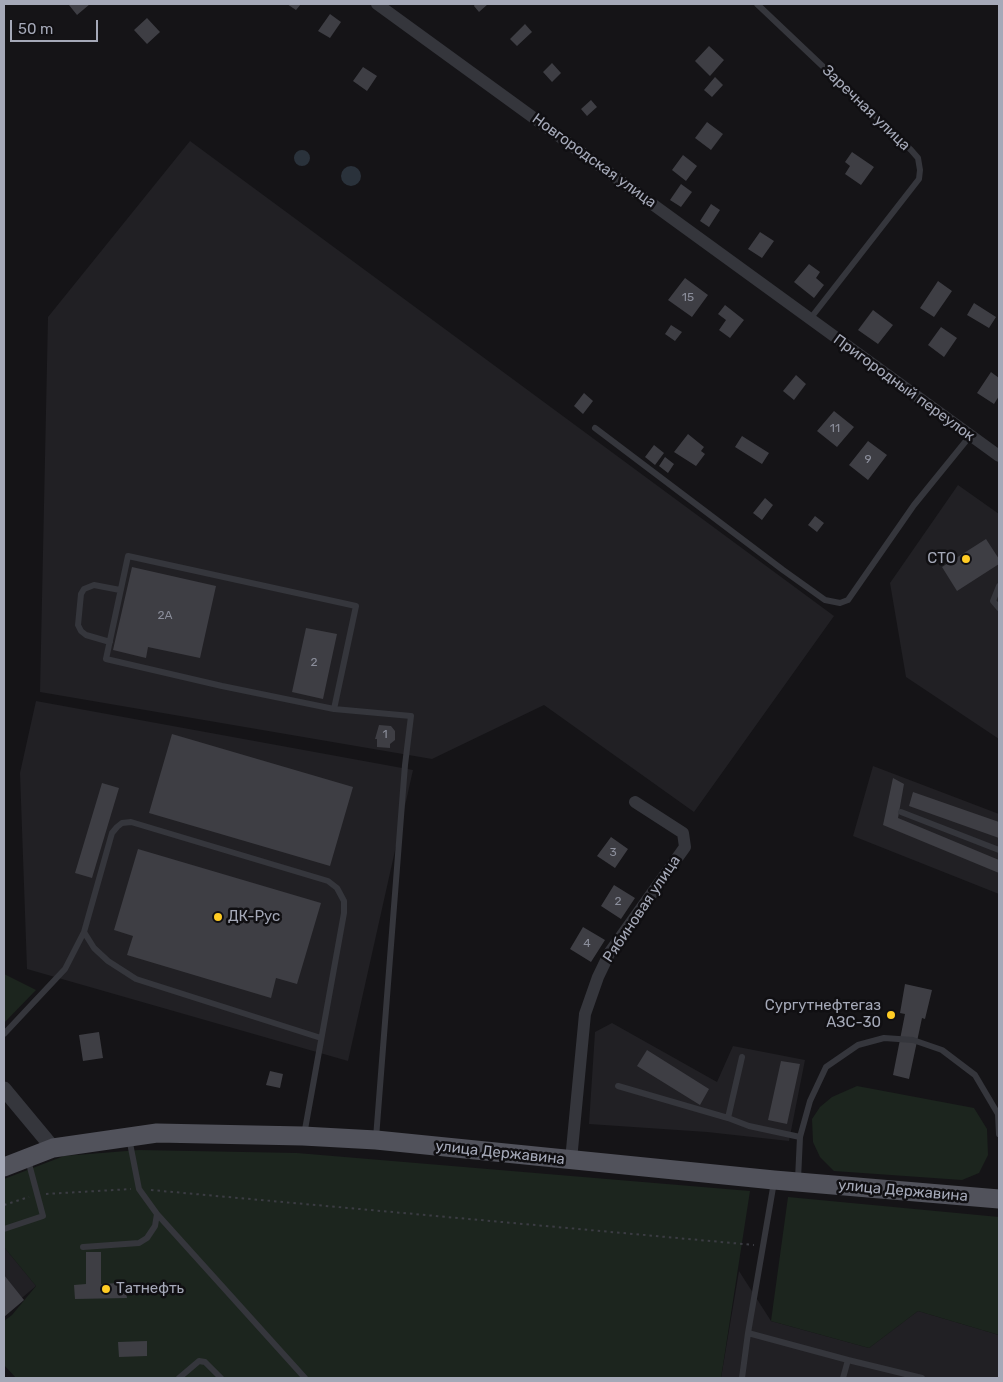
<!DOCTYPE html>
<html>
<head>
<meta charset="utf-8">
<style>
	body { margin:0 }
	#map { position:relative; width:1003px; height:1382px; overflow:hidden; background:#151417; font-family:Rubik,sans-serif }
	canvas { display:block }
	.frame { position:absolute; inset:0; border:5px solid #a5a9b8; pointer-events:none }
	.scale { position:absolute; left:10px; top:20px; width:88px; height:22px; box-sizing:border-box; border:2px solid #a5a9b8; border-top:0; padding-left:6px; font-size:15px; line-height:18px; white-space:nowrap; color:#a5a9b8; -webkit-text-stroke:4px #100f12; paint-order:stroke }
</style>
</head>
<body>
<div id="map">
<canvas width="1003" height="1382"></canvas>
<div class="frame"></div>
<div class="scale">50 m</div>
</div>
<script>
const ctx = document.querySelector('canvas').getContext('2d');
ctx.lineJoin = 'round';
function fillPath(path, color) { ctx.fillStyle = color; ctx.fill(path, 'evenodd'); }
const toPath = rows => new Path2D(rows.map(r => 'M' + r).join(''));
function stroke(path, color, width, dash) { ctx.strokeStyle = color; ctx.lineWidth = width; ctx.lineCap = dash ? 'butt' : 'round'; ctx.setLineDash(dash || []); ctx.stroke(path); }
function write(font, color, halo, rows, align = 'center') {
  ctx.font = font + ' Rubik,sans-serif'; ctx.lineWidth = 5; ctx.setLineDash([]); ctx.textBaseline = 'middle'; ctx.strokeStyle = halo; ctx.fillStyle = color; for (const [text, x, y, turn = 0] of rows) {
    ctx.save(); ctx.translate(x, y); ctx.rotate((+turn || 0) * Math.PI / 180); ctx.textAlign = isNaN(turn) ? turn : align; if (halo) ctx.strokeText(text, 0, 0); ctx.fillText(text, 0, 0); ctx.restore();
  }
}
const built = toPath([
	[190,141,834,616,694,812,544,705,432,759,40,692,48,317],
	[958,485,999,514,999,739,906,677,890,583],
	[36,701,413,770,348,1061,27,969,20,773],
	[873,766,999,814,999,894,853,836],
	[612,1023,717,1082,733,1046,805,1060,789,1141,707,1132,589,1124,595,1032],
	[4,1247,36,1286,4,1313],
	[739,1271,771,1321,869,1348,918,1311,999,1335,999,1378,721,1378]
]);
const green = toPath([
	[4,974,36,990,4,1023],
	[857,1086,974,1108,987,1129,988,1155,979,1173,962,1180,834,1171,820,1157,813,1142,812,1119,820,1107,832,1097],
	[139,1150,297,1153,750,1191,721,1378,16,1378,4,1365,4,1321,12,1315,36,1286,4,1247,4,1179,64,1156],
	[788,1197,999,1217,999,1335,918,1311,869,1348,771,1321]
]);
const water = toPath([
	'294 158a8 8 0 1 1 16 0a8 8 0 1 1-16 0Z',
	'341 176a10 10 0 1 1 20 0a10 10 0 1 1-20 0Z'
]);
const building = toPath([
	[71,4,90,4,77,15,69,5],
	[287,4,301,4,296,10],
	[475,4,488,4,479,12,474,6],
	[330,14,341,22,330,38,318,31],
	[147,18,160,32,147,44,134,30],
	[525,24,532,32,517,46,510,39],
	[709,46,724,60,710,76,695,61],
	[552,63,561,73,552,82,543,72],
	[363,67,377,76,367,91,353,81],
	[715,77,723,85,712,97,704,90],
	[591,100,597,107,587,116,581,109],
	[707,122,723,134,711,150,695,138],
	[852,152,874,167,861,185,845,174,850,166,845,162],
	[683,155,697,166,686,181,672,170],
	[681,184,692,192,681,207,670,200],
	[711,204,720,210,709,227,700,221],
	[760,232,774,241,762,258,748,249],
	[809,264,820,272,816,278,824,285,814,298,794,282],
	[685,278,708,295,692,317,668,300],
	[938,281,952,291,934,317,920,308],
	[974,303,996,317,989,328,967,315],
	[725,305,744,320,730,338,719,330,726,320,718,314],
	[873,310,893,325,878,344,858,330],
	[671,325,682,332,675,341,665,334],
	[941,327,957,338,944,357,928,345],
	[991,372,999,378,999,396,994,404,977,393],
	[796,375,806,384,794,400,783,391],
	[584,393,593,401,583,414,574,406],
	[834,411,854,427,837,447,817,431],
	[688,434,704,447,701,451,705,454,696,466,674,452],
	[742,436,769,453,762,464,735,447],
	[868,441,887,455,868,480,849,465],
	[654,445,664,453,655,465,645,457],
	[665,457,674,464,668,473,659,466],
	[765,498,773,505,762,520,753,513],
	[815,516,824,523,817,532,808,525],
	[986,539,999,559,999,564,957,591,942,567],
	[132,567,216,586,200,658,148,647,146,658,113,650],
	[306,628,337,634,323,699,292,692],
	[379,725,391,726,395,731,395,740,390,744,390,748,377,747,377,739,375,739],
	[172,734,353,787,330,866,149,813],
	[893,778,904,784,898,818,999,860,999,873,883,825],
	[102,783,119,788,92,878,75,873],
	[913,792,999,822,999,838,909,806],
	[611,837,628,849,615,868,597,856],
	[138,849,321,903,297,984,276,978,271,998,127,955,133,936,114,930],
	[614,885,635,898,621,919,601,906],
	[583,927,605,940,591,962,570,949],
	[905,984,932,990,925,1019,922,1018,909,1079,893,1075,905,1014,900,1013],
	[99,1032,103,1058,83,1061,79,1035],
	[647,1050,709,1089,700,1105,637,1066],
	[781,1061,800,1064,787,1124,768,1120],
	[270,1071,283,1074,280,1088,266,1085],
	[86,1252,101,1252,101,1284,119,1283,119,1292,126,1292,127,1298,75,1299,74,1285,86,1284],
	[4,1275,24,1300,4,1317],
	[147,1341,147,1356,119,1357,118,1342]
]);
const path = toPath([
	[151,1190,754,1245],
	[46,1194,131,1189],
	[4,1205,29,1197]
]);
const service = toPath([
	[757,4,911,150,918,158,920,170,919,179,810,319],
	[595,428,783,570,825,600,840,603,848,600,914,505,970,436],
	[999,586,993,601,999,608],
	[110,642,86,635,81,631,78,625,81,594,84,589,94,585,120,590],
	[334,709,356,606,128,556,106,659,222,686,334,709,411,716,405,765,376,1138],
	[901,812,999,850],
	[4,1034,65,969,84,932],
	[742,1057,728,1118,749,1126,800,1137],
	[618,1086,728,1118],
	[304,1135,344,913,344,901,337,888,328,881,131,822,122,823,117,827,112,833,84,932,94,948,108,961,136,979,321,1038],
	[798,1179,800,1137,810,1101,826,1067,858,1045,884,1038,913,1040,942,1050,975,1075,998,1114,999,1134],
	[157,1214,305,1378],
	[4,1229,43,1216,28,1160],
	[83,1247,139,1243,147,1238,155,1226,157,1214,139,1189,129,1138],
	[748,1333,848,1360,843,1378],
	[848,1360,922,1378],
	[179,1378,199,1361,205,1362,221,1378],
	[742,1378,748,1333,774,1182]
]);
const minor = toPath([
	[377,4,999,456],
	[571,1160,585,1014,598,977,610,952,685,847,683,833,635,802]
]);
const tertiary = toPath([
	[4,1089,53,1148]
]);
const primary = toPath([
	[4,1167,53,1148,157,1133,303,1136,376,1140,774,1180,999,1199]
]);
const markers = [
	[966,559,5,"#ffcc24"],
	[218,917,5,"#ffcc24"],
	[891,1015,5,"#ffcc24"],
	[106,1289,5,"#ffcc24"]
];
const numberNames = [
	["15",688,298],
	["11",835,429],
	["9",868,460],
	["2А",165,616],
	["2",314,663],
	["1",385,735],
	["3",613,853],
	["2",618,902],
	["4",587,944]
];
const streetNames = [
	["Заречная улица",866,108,44],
	["Новгородская улица",594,161,36],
	["Пригородный переулок",904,388,36],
	["Рябиновая улица",642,909,-56],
	["улица Державина",500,1153,6],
	["улица Державина",903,1191,5]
];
const poiNames = [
	["СТО",956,559],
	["ДК-Рус",228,917,"left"],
	["Сургутнефтегаз",881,1006],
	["АЗС-30",881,1023],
	["Татнефть",116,1289,"left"]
];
fillPath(built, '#212024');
fillPath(green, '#1c251e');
fillPath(water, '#2a323b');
fillPath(building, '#3e3e44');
stroke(path, '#3b3c43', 2, [2.5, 4]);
stroke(service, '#35363c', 6);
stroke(minor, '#35363c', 12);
stroke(tertiary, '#35363c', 15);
stroke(primary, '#51525b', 19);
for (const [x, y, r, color] of markers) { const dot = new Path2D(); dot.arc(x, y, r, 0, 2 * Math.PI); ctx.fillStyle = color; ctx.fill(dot); stroke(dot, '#100f12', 2); }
write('12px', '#8b8e9b', null, numberNames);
write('15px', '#a5a9b8', '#100f12', streetNames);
write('15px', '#a5a9b8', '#100f12', poiNames, 'right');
</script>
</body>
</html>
